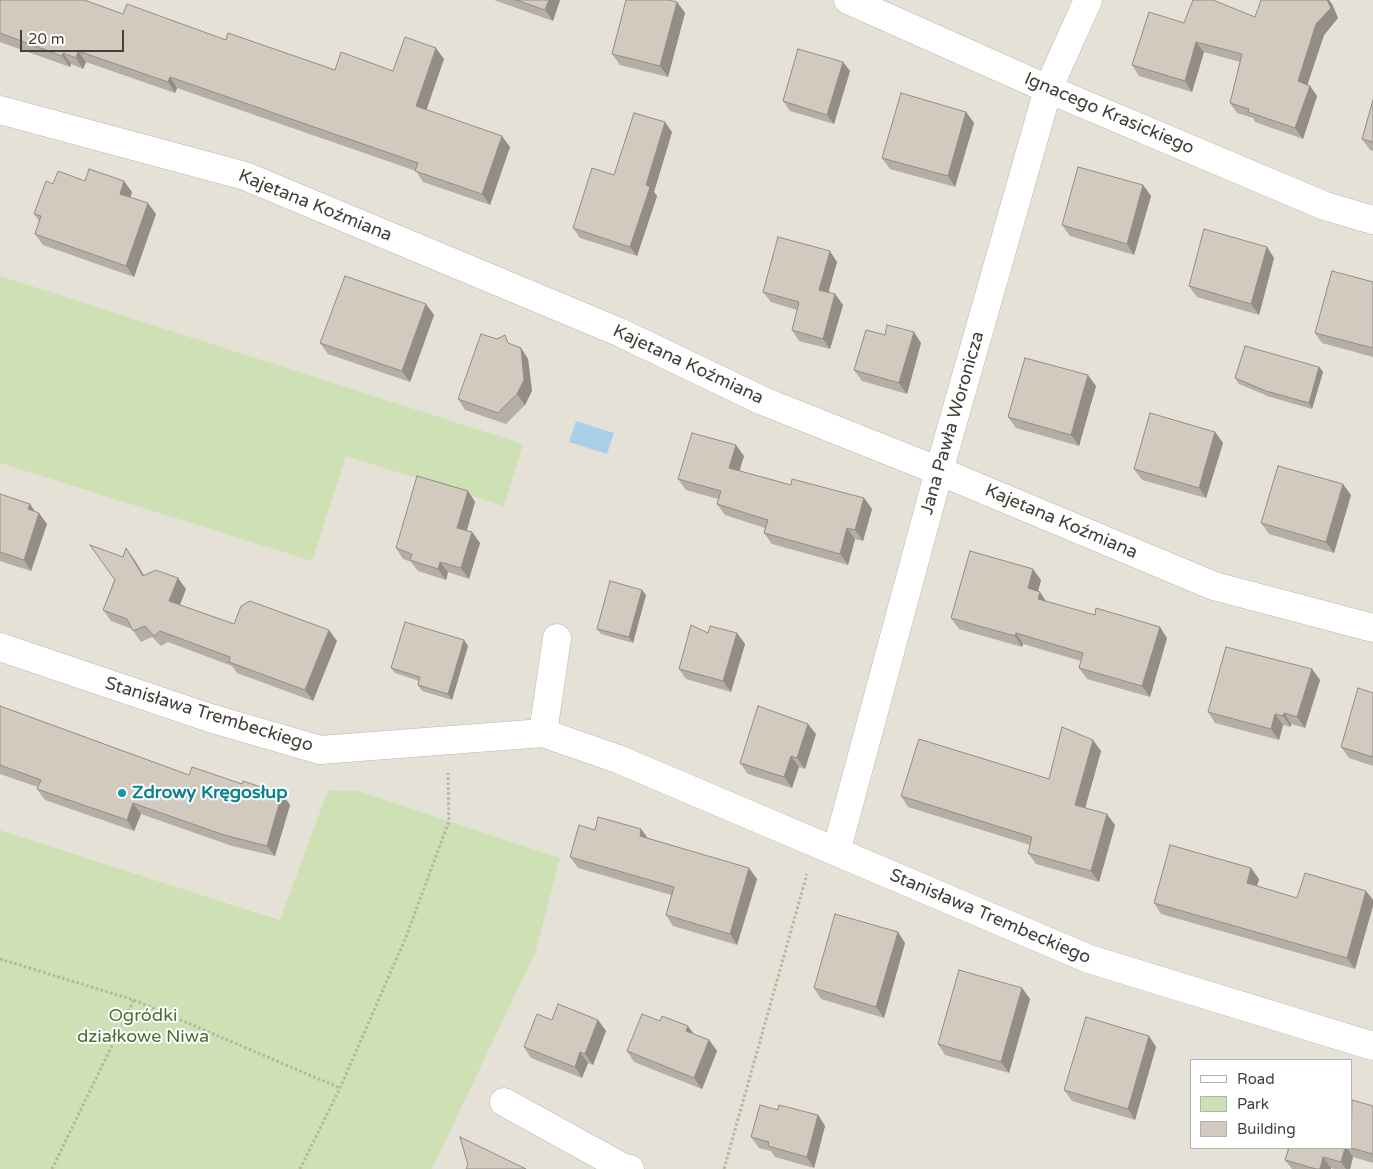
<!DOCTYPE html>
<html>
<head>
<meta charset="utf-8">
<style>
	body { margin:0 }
	#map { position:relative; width:1373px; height:1169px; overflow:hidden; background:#f2efe8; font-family:"Varela Round",sans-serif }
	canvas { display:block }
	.legend { position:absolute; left:1190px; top:1059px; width:162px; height:90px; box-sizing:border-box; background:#fff; border:1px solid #b4b2af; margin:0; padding:6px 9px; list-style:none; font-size:15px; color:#443f37 }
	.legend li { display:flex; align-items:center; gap:10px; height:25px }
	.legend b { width:25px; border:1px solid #b4b2af }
	.scale { position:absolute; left:20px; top:30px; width:104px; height:22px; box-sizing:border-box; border:2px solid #443f37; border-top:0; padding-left:6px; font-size:15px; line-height:18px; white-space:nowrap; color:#443f37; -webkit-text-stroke:4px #fff; paint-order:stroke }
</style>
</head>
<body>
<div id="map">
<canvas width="1373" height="1169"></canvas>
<ul class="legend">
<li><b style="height:6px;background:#fff"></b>Road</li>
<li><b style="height:14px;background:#cde1b5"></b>Park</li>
<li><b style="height:14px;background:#d2cabf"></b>Building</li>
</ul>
<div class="scale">20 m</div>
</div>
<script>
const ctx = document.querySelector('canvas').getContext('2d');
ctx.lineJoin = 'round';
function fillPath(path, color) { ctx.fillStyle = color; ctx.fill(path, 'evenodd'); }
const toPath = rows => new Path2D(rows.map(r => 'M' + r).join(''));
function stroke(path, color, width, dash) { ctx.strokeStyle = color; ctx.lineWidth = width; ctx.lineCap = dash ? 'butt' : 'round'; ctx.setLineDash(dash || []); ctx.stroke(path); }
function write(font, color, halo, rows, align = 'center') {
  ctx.font = font + ' "Varela Round",sans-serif'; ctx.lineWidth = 4; ctx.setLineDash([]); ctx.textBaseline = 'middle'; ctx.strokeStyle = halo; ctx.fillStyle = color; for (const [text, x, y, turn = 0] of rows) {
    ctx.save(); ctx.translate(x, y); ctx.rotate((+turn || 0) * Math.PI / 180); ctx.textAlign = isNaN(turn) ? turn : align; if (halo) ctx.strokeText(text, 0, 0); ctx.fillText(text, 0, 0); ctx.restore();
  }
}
const residential = toPath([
	[0,0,1373,0,1373,1169,432,1169,461,1108,559,858,359,791,329,790,281,920,0,830],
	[1192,1060,1352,1060,1352,1148,1192,1148]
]);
const green = toPath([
	[0,276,523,444,504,506,346,456,312,561,0,463],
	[328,790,359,791,560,858,535,953,432,1169,0,1169,0,830,280,920]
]);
const water = toPath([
	[576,421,614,433,607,454,569,442]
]);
const path = toPath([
	[0,959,134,1000,340,1088],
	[52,1169,134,1000],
	[300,1169,340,1088,406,937,449,821,448,773],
	[724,1169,807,874]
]);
const minor = toPath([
	[848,0,1048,89,1325,206,1373,220],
	[0,110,245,176,619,332,763,401,939,471,1214,586,1373,628],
	[0,647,210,718,320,750,543,733,618,759,1089,959,1373,1046],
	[543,733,557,638],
	[836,852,939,471,1048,89,1088,0],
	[504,1102,622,1167,630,1169]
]);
const wall = toPath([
	[0,0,123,14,226,40,335,70,393,71,444,59,426,110,510,147,490,205,423,182,416,171,177,88,175,93,86,62,83,69,71,64,70,67,0,42],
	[494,0,560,0,553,21],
	[677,2,685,13,668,77,620,65,612,54],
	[1332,4,1338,18,1324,35,1307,85,1310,86,1317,96,1303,139,1255,122,1253,118,1237,113,1230,103,1240,62,1204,52,1192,92,1139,76,1132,65,1184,23,1255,17],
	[843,62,850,71,834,124,790,111,783,101],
	[1373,100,1373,151,1370,150,1362,139],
	[966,112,974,123,955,187,890,169,882,158],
	[672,132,654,192,657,196,637,256,580,238,573,228,614,175],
	[85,181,132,192,130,197,156,214,134,277,43,245,35,234,39,221,34,214,53,184],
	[1143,185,1151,196,1134,255,1070,236,1062,225],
	[1267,247,1274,258,1259,315,1197,297,1189,286],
	[837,262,828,293,835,294,843,305,830,349,799,341,792,330,797,310,771,302,763,292],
	[1373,282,1373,357,1322,343,1315,333],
	[426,304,434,315,410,382,328,354,320,343],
	[921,343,907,394,862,381,854,370],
	[510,344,521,348,528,359,532,391,525,405,506,424,465,410,458,399],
	[1319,367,1323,372,1312,409,1270,397,1239,384,1235,378],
	[1096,386,1079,446,1016,428,1008,417],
	[1215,432,1223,443,1206,498,1142,480,1134,469],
	[744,456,739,471,791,485,864,498,872,509,863,541,855,539,848,565,772,544,764,533,765,528,725,515,717,504,718,499,686,490,678,479],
	[468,491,475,502,467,531,472,532,480,543,469,579,448,572,446,580,418,571,411,562,403,559,396,548],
	[0,494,30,504,35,512,47,524,31,571,0,561],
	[1351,495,1334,553,1269,534,1261,523],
	[126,548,144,576,186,589,180,605,234,624,337,641,313,701,237,673,232,666,168,642,161,646,152,637,141,642,132,629,111,621,103,610],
	[1041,580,1038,591,1046,601,1167,638,1150,697,1087,679,1079,668,1081,661,1023,644,1022,647,959,629,951,618],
	[646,595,633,643,601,634,597,629],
	[708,633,737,633,745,644,731,692,686,679,679,669],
	[464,640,468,646,452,700,422,691,418,685,419,681,395,673,391,668],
	[1312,669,1320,680,1305,728,1291,724,1291,727,1283,725,1279,740,1215,723,1208,712],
	[1373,693,1373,766,1349,758,1341,747],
	[0,706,189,775,242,784,282,794,290,805,275,856,232,846,141,814,134,831,45,800,37,789,38,787,0,774],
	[816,734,805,769,799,767,792,788,748,774,740,763],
	[1101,751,1085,807,1115,825,1099,882,1036,864,1028,853,1030,845,908,807,901,796,1049,779],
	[641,829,647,838,757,879,737,945,673,926,666,915,671,895,578,868,570,857,595,830],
	[1251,868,1259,879,1257,886,1297,898,1366,891,1373,900,1373,906,1355,969,1161,914,1154,903],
	[905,943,884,1018,821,999,814,988],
	[1022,988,1030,999,1009,1073,945,1055,938,1044],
	[552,1020,598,1020,606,1031,593,1065,588,1063,582,1078,531,1058,524,1047],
	[694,1034,709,1040,717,1051,702,1089,634,1062,627,1051],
	[1149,1036,1156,1047,1135,1120,1072,1101,1064,1090],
	[1373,1106,1373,1163,1353,1157,1350,1169,1334,1169,1331,1168,1331,1169,1292,1169,1285,1160,1288,1150,1282,1148,1352,1148],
	[778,1110,818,1115,825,1126,814,1168,775,1157,771,1151,759,1148,751,1137]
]);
const shadedWall = toPath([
	[549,0,560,0,553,21,545,10],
	[1327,0,1329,0,1332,4,1338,18,1324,35,1305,92,1298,81,1316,24],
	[677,2,685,13,668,77,660,66],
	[1196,42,1204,52,1192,92,1185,81],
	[436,48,444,59,424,117,416,106],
	[78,51,86,62,83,69,76,58],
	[63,53,71,64,70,67,62,56],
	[843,62,850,71,834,124,827,115],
	[170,77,177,88,175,93,168,82],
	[1310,86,1317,96,1303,139,1295,128],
	[966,112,974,123,955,187,948,176],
	[665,122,672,132,654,192,657,196,637,256,630,247,646,185],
	[502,136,510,147,490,205,482,194],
	[124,181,132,192,128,205,120,194],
	[1143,185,1151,196,1134,255,1127,244],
	[148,203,156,214,134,277,126,266],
	[1267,247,1274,258,1259,315,1251,304],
	[830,251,837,262,826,301,819,290],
	[835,294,843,305,830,349,823,339],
	[426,304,434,315,410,382,402,371],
	[914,332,921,343,907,394,899,383],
	[521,348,528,359,532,391,525,405,517,394],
	[1319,367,1323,372,1312,409,1309,403],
	[1088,375,1096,386,1079,446,1071,435],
	[1215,432,1223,443,1206,498,1199,488],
	[736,445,744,456,737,479,729,468],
	[1343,484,1351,495,1334,553,1326,542],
	[468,491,475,502,464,539,457,528],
	[864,498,872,509,863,541,855,530],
	[30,504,37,515,28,509],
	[39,513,47,524,31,571,24,560],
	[847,528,855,539,848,565,840,554],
	[472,532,480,543,469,579,461,568],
	[126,548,134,559,151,587,143,576],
	[440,562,448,572,446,580,438,569],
	[1033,569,1041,580,1036,599,1028,588],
	[178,578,186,589,177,612,169,601],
	[642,590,646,595,633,643,629,637],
	[1040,592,1047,603,1038,599],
	[1160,627,1167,638,1150,697,1142,686],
	[329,630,337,641,313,701,305,690],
	[737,633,745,644,731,692,723,681],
	[1016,633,1023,644,1022,647,1015,636],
	[464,640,468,646,452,700,448,694],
	[1312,669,1320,680,1305,728,1297,717],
	[1284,713,1291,724,1291,727,1283,716],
	[1275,714,1283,725,1279,740,1271,729],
	[808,724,816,734,805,769,797,758],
	[1093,740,1101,751,1083,816,1075,805],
	[791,756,799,767,792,788,784,777],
	[282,794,290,805,275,856,267,846],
	[133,803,141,814,134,831,127,820],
	[1107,814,1115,825,1099,882,1091,871],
	[641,829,649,840,640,836],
	[749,868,757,879,737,945,730,934],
	[1251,868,1259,879,1255,894,1247,883],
	[1366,891,1373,900,1373,906,1355,969,1347,958],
	[898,932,905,943,884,1018,876,1007],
	[1022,988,1030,999,1009,1073,1001,1062],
	[598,1020,606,1031,593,1065,585,1054],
	[688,1026,696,1037,686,1031],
	[1149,1036,1156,1047,1135,1120,1128,1109],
	[709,1040,717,1051,702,1089,694,1078],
	[580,1052,588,1063,582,1078,575,1067],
	[818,1115,825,1126,814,1168,807,1157],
	[1345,1148,1347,1148,1353,1157,1350,1169,1346,1169,1341,1162],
	[1323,1157,1331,1168,1331,1169,1320,1169]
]);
const building = toPath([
	[0,0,84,0,123,14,127,4,226,40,228,33,335,70,341,52,393,71,405,37,436,48,416,106,502,136,482,194,415,171,418,163,170,77,168,82,78,51,76,58,63,53,62,56,0,33,0,0],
	[516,0,549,0,545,10,516,0],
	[626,0,669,0,677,2,660,66,612,54,626,0],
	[1193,0,1213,0,1255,17,1261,0,1327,0,1331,8,1316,24,1298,81,1310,86,1295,128,1248,112,1249,109,1230,103,1242,54,1196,42,1185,81,1132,65,1149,12,1184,23,1193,0],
	[798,49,843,62,827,115,783,101,798,49],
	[901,93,966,112,948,176,882,158,901,93],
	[1373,100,1373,142,1362,139,1373,100],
	[634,113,665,122,646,185,650,187,630,247,573,228,592,168,614,175,634,113],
	[1078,167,1143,185,1127,244,1062,225,1078,167],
	[89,169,124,181,120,194,148,203,126,266,35,234,41,216,34,214,46,181,53,184,58,171,85,181,89,169],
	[1204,229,1267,247,1251,304,1189,286,1204,229],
	[778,237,830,251,819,290,835,294,823,339,792,330,799,302,763,292,778,237],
	[1332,271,1373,282,1373,348,1315,333,1332,271],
	[345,276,426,304,402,371,320,343,345,276],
	[887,325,914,332,899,383,854,370,866,330,885,335,887,325],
	[481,334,497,339,505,335,508,343,521,348,524,380,517,394,498,413,458,399,481,334],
	[1245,346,1319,367,1309,403,1266,391,1235,378,1245,346],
	[1025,358,1088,375,1071,435,1008,417,1025,358],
	[1150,413,1215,432,1199,488,1134,469,1150,413],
	[692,433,736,445,729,468,791,485,792,479,864,498,855,530,847,528,840,554,764,533,768,520,717,504,721,491,678,479,692,433],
	[1278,466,1343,484,1326,542,1261,523,1278,466],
	[417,476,468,491,457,528,472,532,461,568,440,562,438,569,410,560,412,554,396,548,417,476],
	[0,494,30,504,28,509,39,513,24,560,0,552,0,494],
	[90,545,123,557,126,548,143,576,156,570,178,578,169,601,234,624,241,606,250,601,329,630,305,690,229,662,230,657,160,631,154,636,145,626,133,631,127,619,103,610,115,580,90,545],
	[970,551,1033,569,1028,588,1040,592,1038,599,1095,615,1096,608,1160,627,1142,686,1079,668,1083,653,1016,633,1015,636,951,618,970,551],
	[610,581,642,590,629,637,597,629,610,581],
	[405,622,464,640,448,694,418,685,420,677,391,668,405,622],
	[691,625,708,633,710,626,737,633,723,681,679,669,691,625],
	[1226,647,1312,669,1297,717,1284,713,1283,716,1275,714,1271,729,1208,712,1226,647],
	[1358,688,1373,693,1373,757,1341,747,1358,688],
	[0,706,189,775,192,767,242,784,243,781,282,794,267,846,224,835,133,803,127,820,37,789,41,780,0,765,0,706],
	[758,706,808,724,797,758,791,756,784,777,740,763,758,706],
	[1062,727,1093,740,1075,805,1107,814,1091,871,1028,853,1032,837,901,796,919,739,1049,779,1062,727],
	[598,817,641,829,640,836,749,868,730,934,666,915,674,887,570,857,579,825,595,830,598,817],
	[1170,845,1251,868,1247,883,1297,898,1305,873,1366,891,1347,958,1154,903,1170,845],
	[835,914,898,932,876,1007,814,988,835,914],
	[959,970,1022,988,1001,1062,938,1044,959,970],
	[558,1004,598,1020,585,1054,580,1052,575,1067,524,1047,537,1014,552,1020,558,1004],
	[642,1014,660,1021,662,1016,688,1026,686,1031,709,1040,694,1078,627,1051,642,1014],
	[1086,1017,1149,1036,1128,1109,1064,1090,1086,1017],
	[1352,1100,1373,1106,1373,1154,1351,1148,1352,1100],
	[760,1105,778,1110,779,1105,818,1115,807,1157,768,1146,769,1142,751,1137,760,1105],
	[460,1137,526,1169,466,1169,468,1165,460,1137],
	[1289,1148,1345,1148,1341,1162,1323,1157,1320,1169,1316,1169,1285,1160,1289,1148]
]);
const markers = [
	[122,793,5,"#0f9aa8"]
];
const streetNames = [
	["Ignacego Krasickiego",1109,114,23],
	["Kajetana Koźmiana",315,206,22],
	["Kajetana Koźmiana",688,365,25],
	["Jana Pawła Woronicza",953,423,-74],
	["Kajetana Koźmiana",1061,522,23],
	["Stanisława Trembeckiego",209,715,17],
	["Stanisława Trembeckiego",990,917,23]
];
const cultureNames = [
	["Zdrowy Kręgosłup",132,793]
];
const parkNames = [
	["Ogródki",143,1016],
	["działkowe Niwa",143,1037]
];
fillPath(residential, '#e5e1d7');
fillPath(green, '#cde1b5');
fillPath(water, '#abcfe8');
stroke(minor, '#bcb6ab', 29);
stroke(path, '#bcb29e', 3, [2.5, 2.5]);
stroke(minor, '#fff', 28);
fillPath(wall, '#b5aea4');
fillPath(shadedWall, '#938d86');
fillPath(building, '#d2cabf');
stroke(building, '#938d86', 1);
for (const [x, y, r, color] of markers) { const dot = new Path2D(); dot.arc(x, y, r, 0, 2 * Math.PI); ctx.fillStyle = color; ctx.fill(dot); stroke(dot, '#fff', 2); }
write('18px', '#443f37', '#fff', streetNames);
write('bold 18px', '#0d838f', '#fff', cultureNames, 'left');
write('18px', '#496f31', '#fff', parkNames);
</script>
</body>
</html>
